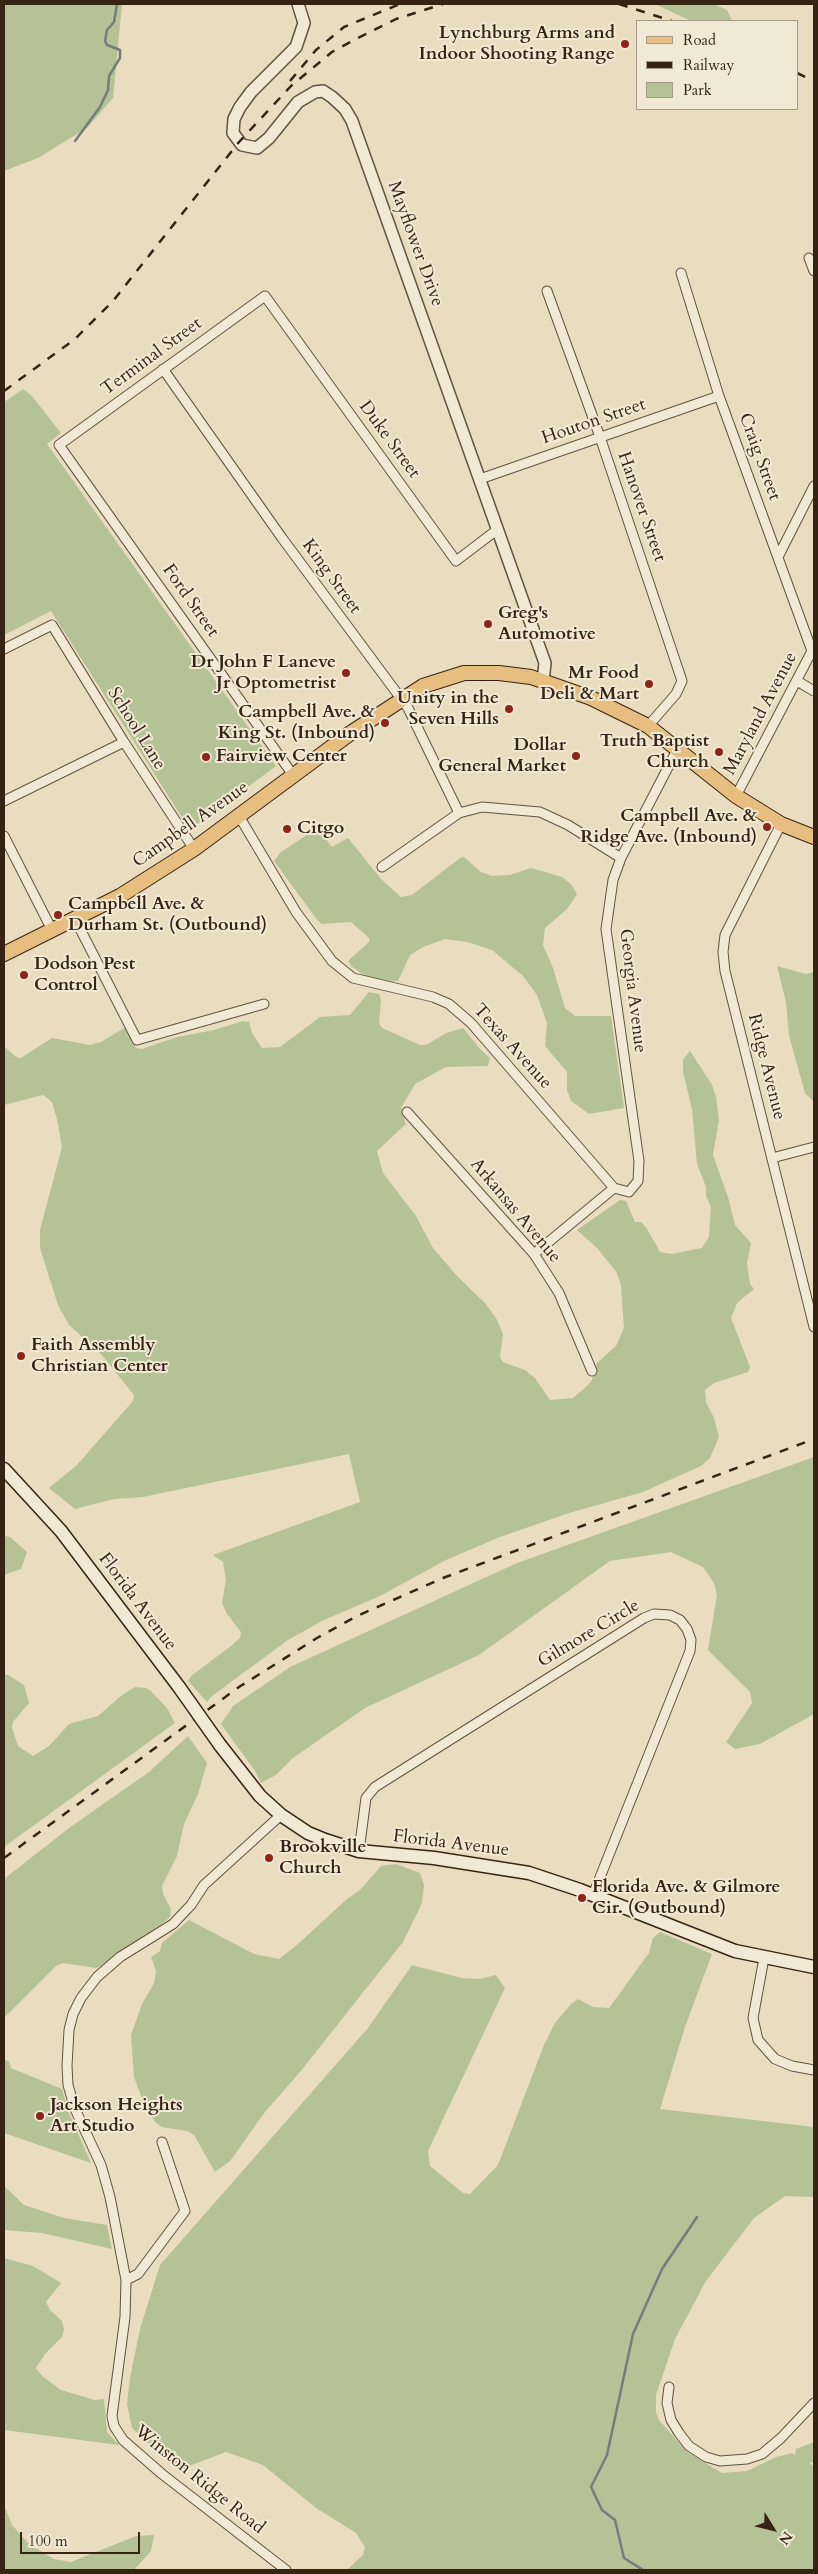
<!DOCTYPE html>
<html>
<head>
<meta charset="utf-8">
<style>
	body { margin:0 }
	#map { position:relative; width:818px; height:2574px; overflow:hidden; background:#eaddbf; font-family:Cardo,serif }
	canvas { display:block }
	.frame { position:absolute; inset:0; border:5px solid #362314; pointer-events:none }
	.legend { position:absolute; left:636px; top:20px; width:162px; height:90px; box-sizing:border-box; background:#f1e9d5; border:1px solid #a69a88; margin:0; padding:6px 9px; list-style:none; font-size:15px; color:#362314 }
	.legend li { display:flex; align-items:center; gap:10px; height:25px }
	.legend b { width:25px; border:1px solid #a69a88 }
	.north { position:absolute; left:748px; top:2504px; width:50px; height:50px; -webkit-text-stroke:4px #f1e9d5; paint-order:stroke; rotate:126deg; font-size:14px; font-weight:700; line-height:20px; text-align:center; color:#362314 }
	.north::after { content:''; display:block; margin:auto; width:18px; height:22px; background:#362314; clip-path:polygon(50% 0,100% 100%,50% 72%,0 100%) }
	.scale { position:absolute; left:20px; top:2532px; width:120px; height:22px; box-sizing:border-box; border:2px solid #362314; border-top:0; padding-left:6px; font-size:15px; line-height:18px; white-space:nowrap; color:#362314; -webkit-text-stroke:4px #f1e9d5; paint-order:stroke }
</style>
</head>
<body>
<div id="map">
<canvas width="818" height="2574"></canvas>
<div class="frame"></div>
<ul class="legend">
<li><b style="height:6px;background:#e5be80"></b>Road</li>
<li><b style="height:6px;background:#362314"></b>Railway</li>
<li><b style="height:14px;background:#b4c295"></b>Park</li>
</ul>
<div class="north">N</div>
<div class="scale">100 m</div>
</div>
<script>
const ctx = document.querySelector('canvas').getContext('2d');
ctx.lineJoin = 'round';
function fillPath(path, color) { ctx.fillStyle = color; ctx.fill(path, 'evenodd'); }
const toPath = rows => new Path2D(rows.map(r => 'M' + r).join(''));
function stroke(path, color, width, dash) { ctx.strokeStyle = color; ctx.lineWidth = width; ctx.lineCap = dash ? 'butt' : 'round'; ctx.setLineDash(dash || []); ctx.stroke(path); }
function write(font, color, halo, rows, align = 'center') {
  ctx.font = font + ' Cardo,serif'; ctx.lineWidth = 4; ctx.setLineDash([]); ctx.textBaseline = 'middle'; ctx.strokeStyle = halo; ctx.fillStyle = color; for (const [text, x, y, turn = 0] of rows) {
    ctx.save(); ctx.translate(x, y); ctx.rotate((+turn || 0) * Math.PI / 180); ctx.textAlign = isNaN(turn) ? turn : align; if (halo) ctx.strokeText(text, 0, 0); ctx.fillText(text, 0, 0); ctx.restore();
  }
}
const green = toPath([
	[4,4,122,4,113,98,87,128,38,158,4,171],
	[655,4,714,4,727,10,732,21,691,21],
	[23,389,32,396,61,433,47,444,276,766,190,830,51,611,4,635,4,402],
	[317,828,332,847,348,838,381,879,401,897,412,895,460,858,464,857,481,872,492,876,510,875,531,868,562,877,571,884,577,894,567,909,545,928,543,945,553,968,565,1008,575,1016,611,1016,624,1108,589,1114,571,1101,567,1090,567,1072,545,1046,547,1023,537,995,523,976,492,950,467,942,445,939,423,947,410,955,398,981,387,982,365,976,351,966,348,961,370,941,369,938,351,922,322,924,318,921,274,861,281,852],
	[777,966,806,974,814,972,814,1102,805,1093,789,1036,786,1002],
	[369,992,379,994,381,1000,379,1023,382,1028,420,1045,426,1045,446,1033,463,1028,481,1050,490,1058,488,1066,446,1067,415,1084,401,1108,406,1124,377,1151,383,1173,416,1216,433,1248,457,1276,486,1304,496,1318,503,1334,500,1357,503,1362,525,1370,535,1378,550,1400,573,1398,587,1386,592,1380,597,1363,616,1346,624,1328,621,1285,617,1273,598,1249,577,1230,620,1200,626,1201,635,1222,641,1222,646,1227,660,1252,672,1254,696,1249,702,1248,709,1237,711,1207,706,1196,706,1187,697,1164,692,1109,683,1072,683,1060,690,1051,712,1085,716,1097,719,1120,713,1155,728,1197,735,1225,751,1243,747,1263,750,1284,754,1289,737,1303,731,1318,750,1367,748,1372,714,1383,705,1390,706,1402,714,1418,719,1437,710,1458,701,1466,643,1492,569,1513,500,1537,446,1560,380,1596,324,1620,288,1640,212,1696,207,1702,188,1681,191,1676,231,1646,240,1638,241,1632,227,1614,222,1603,226,1580,223,1562,213,1555,360,1502,349,1454,143,1497,114,1499,75,1509,49,1488,76,1466,133,1401,134,1395,101,1354,69,1325,58,1305,40,1248,40,1230,62,1147,57,1119,52,1102,43,1095,4,1105,4,1046,16,1057,21,1058,52,1038,90,1045,101,1042,126,1027,136,1048,142,1049,177,1037,214,1030,243,1021,249,1022,252,1033,262,1048,280,1047,320,1017,350,1015],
	[814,1457,814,1714,760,1744,735,1749,726,1742,752,1703,750,1692,708,1650,717,1595,714,1583,703,1567,671,1552,610,1561,479,1655,365,1708,293,1758,276,1775,261,1783,255,1771,221,1724,233,1706,290,1667,517,1563],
	[4,1536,10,1537,27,1552,21,1569,4,1575],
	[4,1675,8,1675,24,1685,29,1703,13,1722,12,1728,18,1746,33,1756,49,1746,69,1724,98,1716,121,1696,135,1687,146,1688,151,1691,167,1708,175,1723,4,1847],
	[188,1736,207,1763,198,1794,184,1824,177,1856,162,1886,163,1894,171,1909,170,1917,151,1933,104,1965,96,1968,63,1963,56,1966,4,2018,4,1879,69,1828,149,1772],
	[396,1864,420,1873,424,1885,422,1903,403,1942,300,2072,265,2112,230,2161,215,2172,194,2135,187,2131,162,2127,155,2122,143,2101,134,2077,131,2035,142,2004,154,1983,156,1971,151,1957,160,1951,162,1943,189,1920,254,1954,279,1959,298,1944,347,1899,360,1890,381,1866],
	[660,1932,712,1954,685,2027,660,2109,814,2127,814,2197,785,2196,754,2218,706,2281,675,2339,656,2395,656,2412,659,2420,687,2452,722,2473,747,2471,776,2457,792,2453,795,2455,796,2449,814,2442,814,2462,809,2463,814,2466,814,2570,347,2570,363,2555,365,2547,356,2533,316,2508,263,2465,226,2452,184,2468,175,2468,132,2428,127,2404,130,2378,140,2329,160,2265,368,2028,412,1965,462,1978,480,1979,496,1975,505,1988,428,2151,430,2166,463,2193,470,2194,498,2165,544,2045,555,2023,571,2004,578,1999,593,2007,609,2008,649,1953,653,1938],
	[4,2059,9,2062,11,2068,62,2089,69,2113,91,2163,4,2133],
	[4,2186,24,2205,64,2218,107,2225,112,2249,42,2233,4,2230],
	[4,2258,33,2266,61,2283,46,2302,50,2310,62,2321,64,2329,62,2337,45,2354,36,2368,41,2375,61,2390,95,2400,104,2399,107,2432,119,2445,4,2430],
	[4,2505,12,2525,30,2545,54,2559,71,2562,136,2536,154,2535,151,2551,134,2570,4,2570]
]);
const stream = toPath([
	[75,141,100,107,108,90,109,76,120,58,120,50,107,45,105,41,107,30,114,22,117,4],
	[643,2570,624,2558,615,2520,602,2510,591,2487,607,2455,633,2334,662,2269,697,2217]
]);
const minor = toPath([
	[809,258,814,271],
	[681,273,719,396,812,651],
	[547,291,600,437,682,681,676,694,648,726],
	[163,369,282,538,408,708,459,813],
	[480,479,719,396],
	[778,557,814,486],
	[4,649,52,625,124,742,194,849],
	[797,681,814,691],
	[293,775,59,445,265,296,456,561,498,529],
	[736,796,814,647],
	[4,801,124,742],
	[239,816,296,912,332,961,353,978,433,997,449,1004,471,1023,614,1188,629,1192,638,1181,639,1161,606,929,613,880,621,858,677,750],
	[781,824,725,935,723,952,725,971,814,1327],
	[4,836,52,930],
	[382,867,459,813,482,807,540,812,568,825,621,858],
	[75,919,137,1040,264,1004],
	[407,1112,534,1254,559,1293,592,1371],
	[772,1158,814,1147],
	[534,1254,614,1188],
	[281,1815,204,1885,191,1905,173,1924,120,1957,97,1977,81,1998,73,2014,69,2030,67,2066,68,2085,75,2109,101,2165,110,2197,126,2280,125,2317,112,2416,114,2426,123,2440,162,2474,286,2570],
	[359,1851,366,1798,375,1787,644,1618,654,1614,670,1615,680,1620,687,1629,691,1640,690,1651,593,1895],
	[764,1958,753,2018,758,2040,775,2059,792,2066,814,2070],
	[126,2280,138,2274,185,2211,162,2142],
	[669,2387,667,2403,671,2420,679,2433,689,2446,706,2457,720,2461,747,2459,762,2454,781,2438,814,2403]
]);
const tertiary = toPath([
	[298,4,304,23,296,47,251,92,240,107,234,119,233,133,242,145,257,148,269,138,298,102,315,92,323,91,332,97,345,109,352,121,545,663,543,681]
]);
const secondary = toPath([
	[4,1469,61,1531,179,1687],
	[220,1745,260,1796,281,1815,308,1833,325,1840,359,1851,434,1858,529,1873,580,1890,735,1951,814,1967]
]);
const primary = toPath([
	[4,954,120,896,194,849,352,732,423,686,464,673,499,673,531,677,591,698,648,726,736,796,781,824,814,837]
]);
const rail = toPath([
	[619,4,672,21],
	[797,73,814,81],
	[290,81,316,50,344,27,400,4],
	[4,391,75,339,113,301,239,142,291,86,332,52,354,40,396,19,443,4],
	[4,1858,239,1687,317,1638,357,1616,443,1578,814,1439]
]);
const secondaryBridge = toPath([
	[179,1687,220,1745]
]);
const markers = [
	[625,44,5,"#8f2418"],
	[488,624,5,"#8f2418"],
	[346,673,5,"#8f2418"],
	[649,684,5,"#8f2418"],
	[509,709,5,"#8f2418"],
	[385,723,5,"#8f2418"],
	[719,752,5,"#8f2418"],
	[576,756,5,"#8f2418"],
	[206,757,5,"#8f2418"],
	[767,827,5,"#8f2418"],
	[287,829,5,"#8f2418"],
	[58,915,5,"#8f2418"],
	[24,975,5,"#8f2418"],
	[21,1356,5,"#8f2418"],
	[269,1858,5,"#8f2418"],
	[582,1898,5,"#8f2418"],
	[40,2116,5,"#8f2418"]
];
const poiNames = [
	["Lynchburg Arms and",615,34,"right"],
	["Indoor Shooting Range",615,55,"right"],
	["Greg's",498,614],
	["Automotive",498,635],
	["Dr John F Laneve",336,663,"right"],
	["Jr Optometrist",336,684,"right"],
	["Mr Food",639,674,"right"],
	["Deli & Mart",639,695,"right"],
	["Unity in the",499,699,"right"],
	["Seven Hills",499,720,"right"],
	["Campbell Ave. &",375,713,"right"],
	["King St. (Inbound)",375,734,"right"],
	["Truth Baptist",709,742,"right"],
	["Church",709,763,"right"],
	["Dollar",566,746,"right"],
	["General Market",566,767,"right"],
	["Fairview Center",216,757],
	["Campbell Ave. &",757,817,"right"],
	["Ridge Ave. (Inbound)",757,838,"right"],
	["Citgo",297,829],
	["Campbell Ave. &",68,905],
	["Durham St. (Outbound)",68,926],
	["Dodson Pest",34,965],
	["Control",34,986],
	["Faith Assembly",31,1346],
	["Christian Center",31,1367],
	["Brookville",279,1848],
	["Church",279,1869],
	["Florida Ave. & Gilmore",592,1888],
	["Cir. (Outbound)",592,1909],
	["Jackson Heights",50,2106],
	["Art Studio",50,2127]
];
const streetNames = [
	["Mayflower Drive",415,244,70],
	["Terminal Street",152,357,-36],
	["Houton Street",594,422,-19],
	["Duke Street",389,440,54],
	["Craig Street",759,457,70],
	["Hanover Street",641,507,71],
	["King Street",331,577,54],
	["Ford Street",190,601,55],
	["Maryland Avenue",761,714,-62],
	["School Lane",136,729,58],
	["Campbell Avenue",191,825,-35],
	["Georgia Avenue",632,991,83],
	["Texas Avenue",512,1047,48],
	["Ridge Avenue",766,1067,76],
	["Arkansas Avenue",515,1211,50],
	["Florida Avenue",137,1602,53],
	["Gilmore Circle",589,1634,-31],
	["Florida Avenue",451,1844,7],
	["Winston Ridge Road",199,2480,39]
];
fillPath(green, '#b4c295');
stroke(stream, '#747d79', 2.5);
stroke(minor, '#63523f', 11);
stroke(tertiary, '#63523f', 14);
stroke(secondary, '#362314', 15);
stroke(primary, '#362314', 16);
stroke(minor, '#f1e9d5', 9);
stroke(tertiary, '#f1e9d5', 11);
stroke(secondary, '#f1e9d5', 12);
stroke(primary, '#e5be80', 14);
stroke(rail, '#362314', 2.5, [9, 9]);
stroke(secondaryBridge, '#362314', 15, []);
stroke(secondaryBridge, '#f1e9d5', 12);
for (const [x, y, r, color] of markers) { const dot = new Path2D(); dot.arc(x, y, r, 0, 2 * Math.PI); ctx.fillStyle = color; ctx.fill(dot); stroke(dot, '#f1e9d5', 2); }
write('bold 18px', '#362314', '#f1e9d5', poiNames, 'left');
write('18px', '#362314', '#f1e9d5', streetNames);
</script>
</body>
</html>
